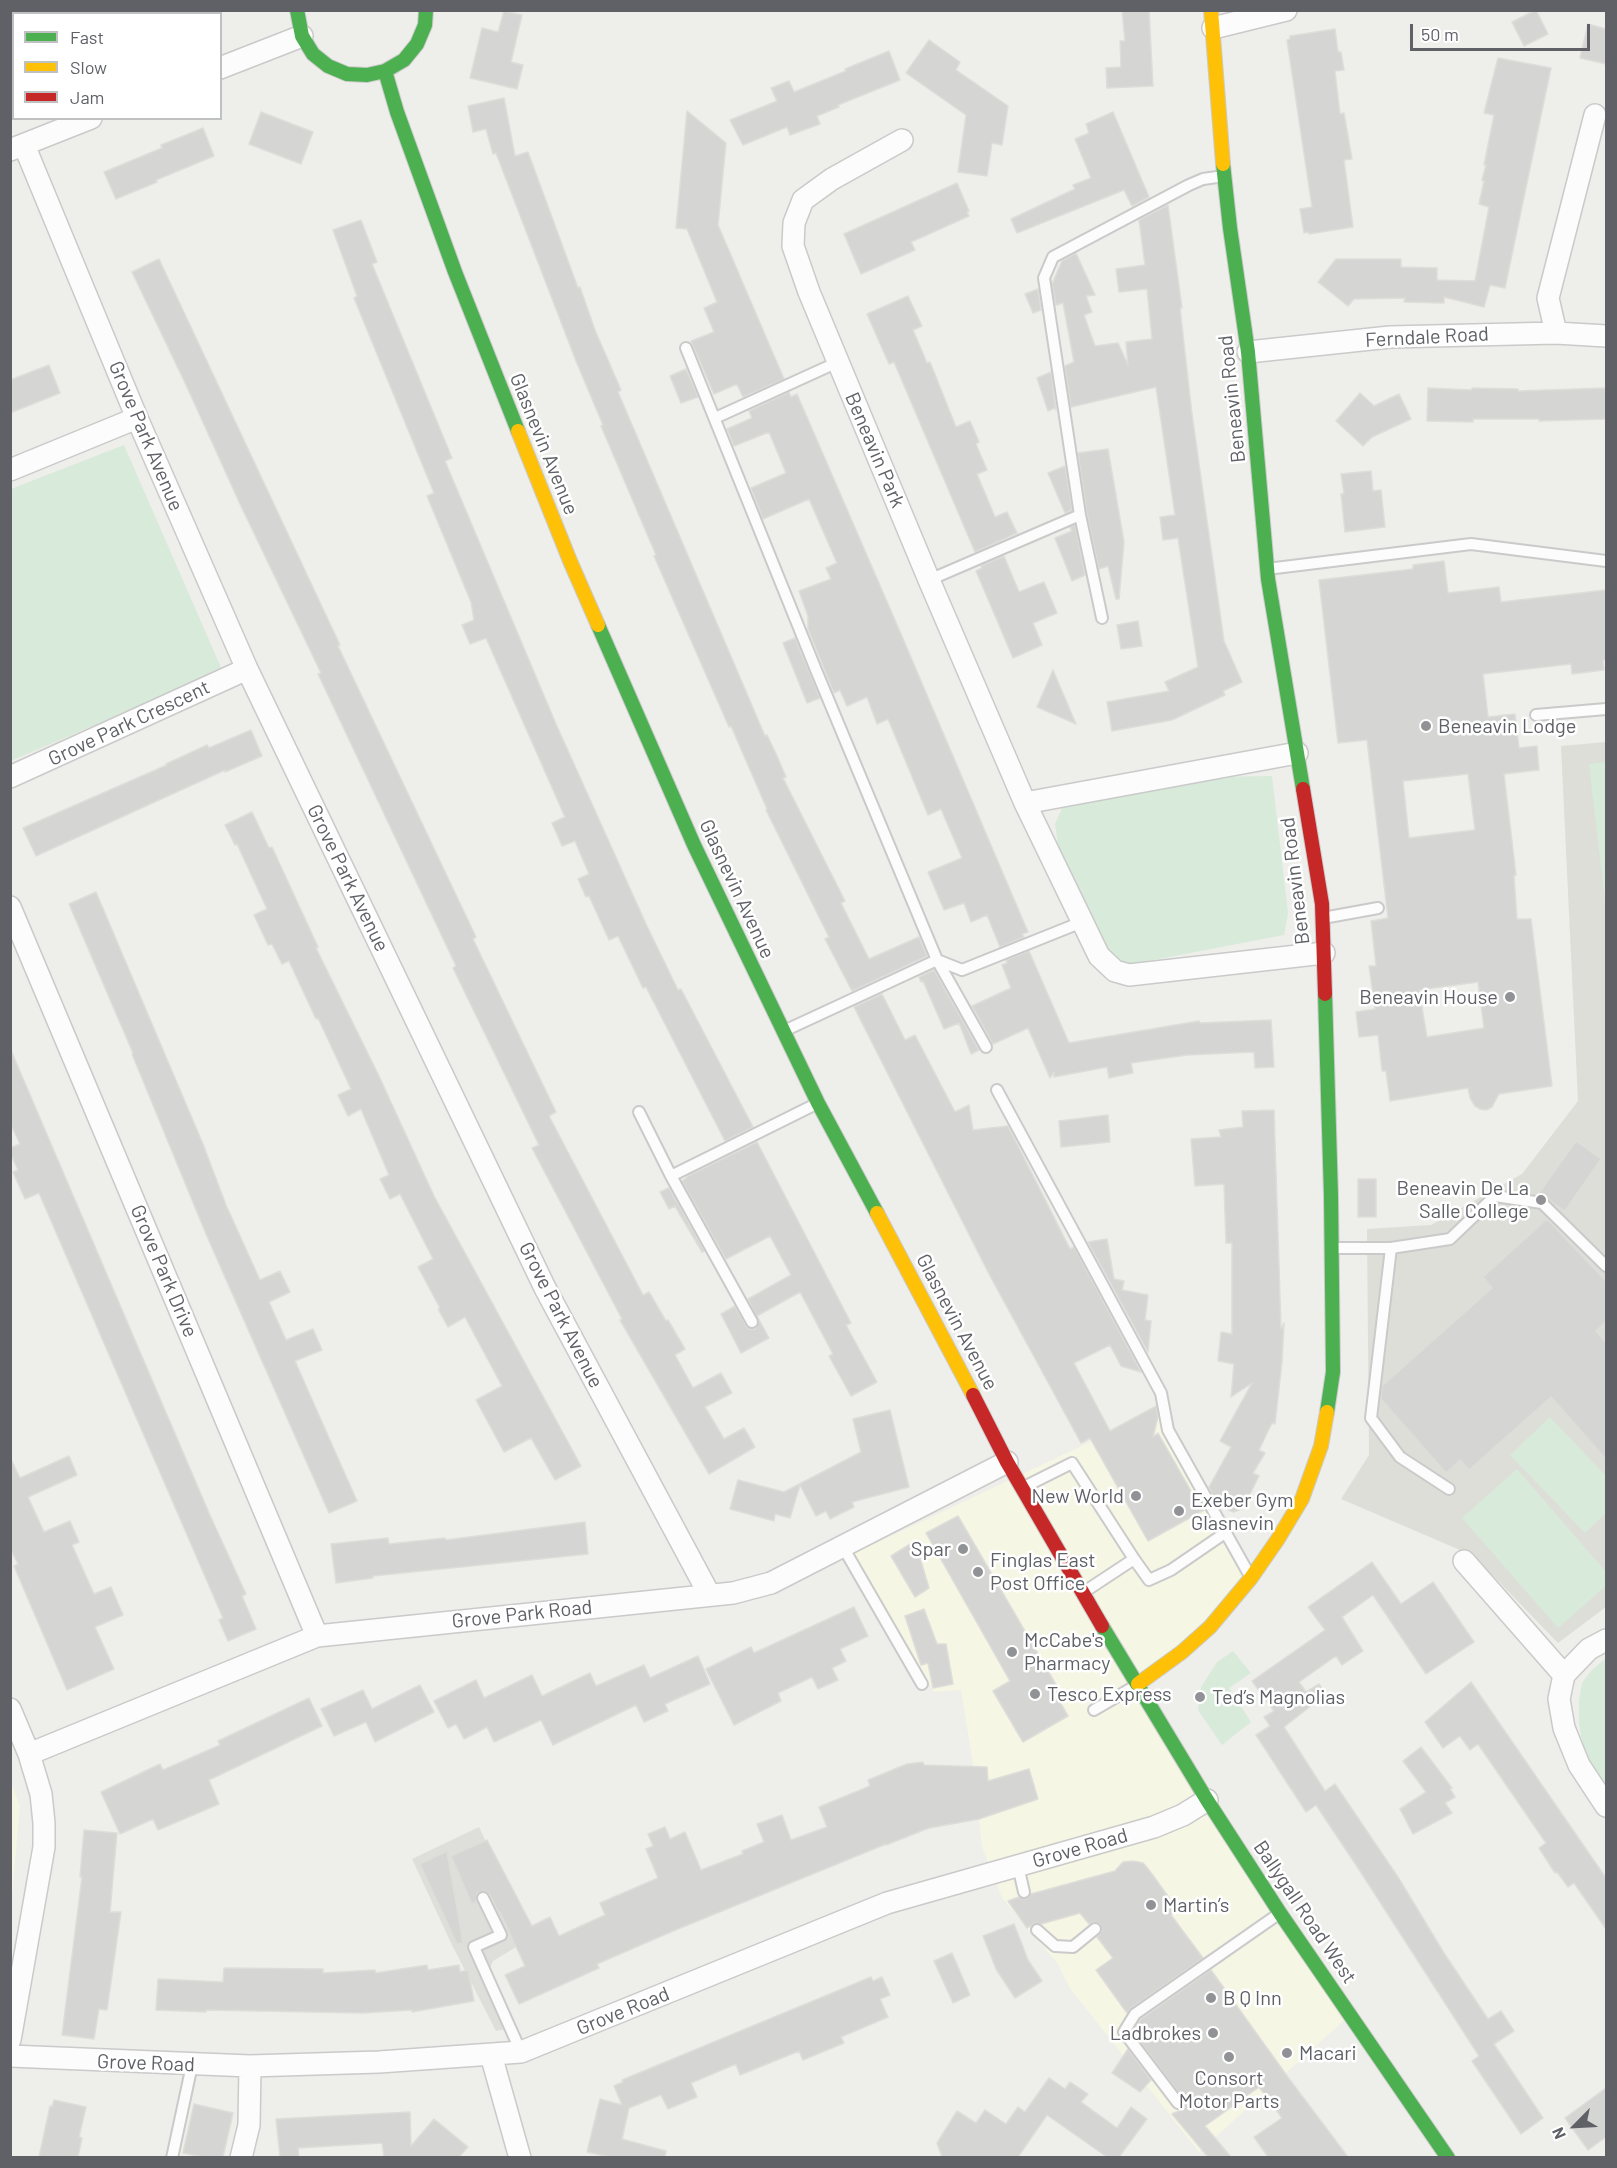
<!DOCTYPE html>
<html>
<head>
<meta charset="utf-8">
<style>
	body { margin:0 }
	#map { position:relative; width:1617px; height:2168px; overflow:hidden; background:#eeeeea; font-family:Barlow,sans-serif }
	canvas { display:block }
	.frame { position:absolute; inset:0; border:12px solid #5f6167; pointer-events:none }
	.legend { position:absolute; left:12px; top:12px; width:210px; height:108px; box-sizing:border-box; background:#fff; border:2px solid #bfc0c2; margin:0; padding:8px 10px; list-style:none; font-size:18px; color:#5f6167 }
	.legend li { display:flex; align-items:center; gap:12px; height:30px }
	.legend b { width:30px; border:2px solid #bfc0c2 }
	.north { position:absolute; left:1545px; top:2096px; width:60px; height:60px; -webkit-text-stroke:4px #fff; paint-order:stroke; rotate:246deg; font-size:16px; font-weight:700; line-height:24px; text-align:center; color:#5f6167 }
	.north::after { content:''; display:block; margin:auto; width:21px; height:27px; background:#5f6167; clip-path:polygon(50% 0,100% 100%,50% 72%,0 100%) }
	.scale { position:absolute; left:1410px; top:24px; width:180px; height:27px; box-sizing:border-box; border:3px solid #5f6167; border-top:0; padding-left:8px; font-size:18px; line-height:21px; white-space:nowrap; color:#5f6167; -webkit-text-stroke:4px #fff; paint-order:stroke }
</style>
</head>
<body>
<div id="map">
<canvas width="1617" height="2168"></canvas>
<div class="frame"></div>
<ul class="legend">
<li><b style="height:8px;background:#4caf50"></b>Fast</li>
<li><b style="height:8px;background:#ffc107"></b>Slow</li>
<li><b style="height:8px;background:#c62828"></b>Jam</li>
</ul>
<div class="north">N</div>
<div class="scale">50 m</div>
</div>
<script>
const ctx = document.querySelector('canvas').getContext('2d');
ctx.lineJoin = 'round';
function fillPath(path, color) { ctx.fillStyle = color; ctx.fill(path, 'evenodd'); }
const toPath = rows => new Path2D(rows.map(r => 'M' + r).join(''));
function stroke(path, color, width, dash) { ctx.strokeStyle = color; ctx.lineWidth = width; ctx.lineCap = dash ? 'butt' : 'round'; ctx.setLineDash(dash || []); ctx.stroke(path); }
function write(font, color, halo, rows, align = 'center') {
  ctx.font = font + ' Barlow,sans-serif'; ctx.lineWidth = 5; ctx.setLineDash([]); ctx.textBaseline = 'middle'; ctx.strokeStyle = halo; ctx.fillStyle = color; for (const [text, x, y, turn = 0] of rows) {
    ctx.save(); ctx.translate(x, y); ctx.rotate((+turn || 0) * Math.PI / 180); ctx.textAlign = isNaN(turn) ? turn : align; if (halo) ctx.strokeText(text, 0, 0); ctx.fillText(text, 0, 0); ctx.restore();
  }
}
const commercial = toPath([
	[1157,1404,1251,1577,1142,1679,1351,2014,1199,2152,1069,1987,1058,1964,1002,1898,982,1847,973,1764,961,1690,934,1692,853,1554,1092,1441],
	[11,1782,20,1806,11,1907,10,1782]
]);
const industrial = toPath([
	[479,1827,531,1938,493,1961,489,1970,514,2027,496,2031,452,1945,412,1859]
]);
const education = toPath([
	[1606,742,1606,1607,1558,1643,1474,1556,1341,1499,1369,1455,1367,1229,1431,1225,1522,1174,1578,1101,1561,746]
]);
const green = toPath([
	[124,445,222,670,11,761,11,489],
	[1606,762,1606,910,1589,764],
	[1272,776,1288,913,1284,935,1127,965,1114,961,1104,948,1058,845,1055,824,1063,806,1209,777],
	[1550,1417,1606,1476,1606,1513,1585,1533,1510,1455],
	[1517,1469,1606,1572,1606,1586,1558,1628,1462,1518],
	[1233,1651,1251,1673,1229,1688,1251,1722,1222,1745,1198,1710,1201,1687,1217,1662],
	[1606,1658,1606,1785,1584,1753,1579,1723,1579,1700,1582,1683,1590,1672]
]);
const building = toPath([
	[1122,10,1149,10,1153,86,1107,88,1106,68,1121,67,1120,41,1125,41,1122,10],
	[1536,10,1548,34,1524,46,1512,22,1536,10],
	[504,11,522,15,511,62,523,65,517,89,470,78,482,28,498,32,504,11],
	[1588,24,1606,29,1606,64,1580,58,1588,24],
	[1335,29,1338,52,1341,52,1344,70,1335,71,1340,114,1344,113,1352,159,1344,160,1353,227,1309,234,1308,232,1304,233,1300,209,1312,207,1287,40,1290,39,1290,36,1335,29],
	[929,40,960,62,956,70,1008,106,1002,145,992,143,987,176,958,172,966,115,906,73,929,40],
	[889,51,900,80,838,105,839,107,817,116,820,124,790,135,787,127,743,145,730,120,777,101,771,88,789,81,794,92,846,71,845,69,889,51],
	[1498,58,1551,68,1505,288,1490,285,1484,307,1444,297,1444,303,1404,302,1405,298,1354,299,1348,306,1318,282,1336,259,1401,259,1401,267,1437,268,1437,280,1475,281,1489,207,1479,204,1484,181,1482,180,1486,165,1484,165,1494,115,1484,113,1498,58],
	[504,98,515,156,528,152,578,288,580,287,595,330,621,390,618,392,765,736,767,735,777,756,786,777,783,778,845,901,841,903,869,959,919,937,927,956,852,991,825,939,829,937,766,810,767,809,731,726,729,727,654,556,656,555,601,426,603,425,576,361,496,153,493,154,486,129,473,132,468,106,504,98],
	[687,111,726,143,718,225,784,379,743,397,737,384,714,394,691,341,714,332,704,308,717,302,687,229,676,228,687,111],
	[261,112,313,132,301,164,249,144,261,112],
	[1113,112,1149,197,1132,206,1124,190,1017,233,1011,219,1075,189,1073,185,1091,178,1075,139,1089,133,1086,124,1113,112],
	[203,128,214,156,156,180,157,182,116,199,104,172,162,148,161,145,203,128],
	[957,183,969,211,967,212,969,216,911,242,915,250,861,274,844,234,957,183],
	[1168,205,1182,308,1180,308,1192,414,1224,641,1242,682,1223,691,1225,695,1172,720,1112,731,1107,702,1169,691,1165,682,1198,667,1178,538,1163,540,1160,517,1175,515,1156,387,1071,407,1065,366,1074,362,1063,303,1056,305,1052,284,1062,261,1076,253,1095,295,1086,296,1092,312,1084,315,1095,346,1118,343,1128,365,1126,342,1152,339,1147,289,1119,292,1116,269,1145,265,1139,220,1168,205],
	[361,220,377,262,372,264,452,458,445,461,556,724,646,924,678,990,681,989,753,1127,725,1141,646,987,643,988,618,936,609,940,589,896,586,897,578,879,589,874,575,841,562,846,552,823,565,817,486,638,470,644,462,625,474,620,471,602,427,496,434,493,354,298,357,296,333,230,361,220],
	[159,259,340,645,338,646,476,937,473,939,556,1112,549,1116,643,1295,649,1292,666,1321,668,1320,685,1349,675,1355,693,1388,721,1373,732,1393,705,1407,724,1439,744,1428,755,1447,709,1474,620,1320,622,1319,532,1148,539,1145,453,968,456,966,318,674,321,673,240,504,187,387,132,272,159,259],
	[1038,289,1041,310,1033,313,1025,294,1038,289],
	[908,296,922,326,913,330,927,363,930,362,956,427,970,421,979,442,976,444,987,470,977,474,995,517,1007,512,1017,533,975,552,894,362,889,364,867,314,908,296],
	[49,365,60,393,10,413,10,380,49,365],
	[686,369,698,397,681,403,670,376,686,369],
	[1051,372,1056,410,1055,408,1048,411,1037,378,1051,372],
	[1428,388,1472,390,1472,388,1518,389,1518,391,1606,388,1606,419,1539,421,1539,419,1473,419,1473,422,1427,421,1428,388],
	[789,392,791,397,797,394,898,627,1028,932,1022,934,1024,937,1000,947,987,915,971,922,964,903,944,910,928,872,962,858,941,809,928,815,888,719,877,724,867,697,847,706,840,690,834,693,808,629,808,616,799,591,831,579,826,568,837,563,809,499,763,519,751,488,786,473,769,432,734,446,727,429,752,418,749,411,789,392],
	[1360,393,1374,406,1399,394,1411,419,1372,437,1363,446,1336,421,1360,393],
	[1108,449,1124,542,1119,599,1116,599,1108,566,1099,569,1087,514,1078,453,1108,449],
	[1065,466,1072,510,1065,513,1048,473,1065,466],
	[1371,471,1373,491,1381,490,1385,527,1345,532,1341,494,1344,494,1341,474,1371,471],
	[1075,525,1085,575,1072,581,1055,538,1072,531,1070,527,1075,525],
	[1004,556,1019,592,1044,582,1057,613,1033,623,1042,645,1013,658,976,571,982,568,981,566,1004,556],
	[1444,561,1448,593,1499,587,1501,602,1606,590,1606,660,1603,660,1604,670,1572,674,1571,664,1483,674,1488,717,1515,714,1519,748,1537,746,1539,770,1504,774,1516,875,1514,876,1517,919,1531,919,1552,1086,1499,1094,1492,1107,1486,1110,1480,1109,1475,1106,1470,1098,1468,1088,1390,1101,1386,1071,1382,1071,1378,1035,1359,1037,1356,1012,1375,1009,1369,966,1376,966,1371,921,1388,918,1367,740,1338,743,1319,580,1413,569,1413,565,1444,561],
	[1468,774,1475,830,1409,838,1403,781,1468,774],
	[1478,982,1484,1028,1427,1037,1419,990,1478,982],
	[1138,621,1142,646,1121,649,1117,625,1138,621],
	[795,638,820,698,807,703,783,643,795,638],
	[1053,670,1076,724,1037,707,1053,670],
	[251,730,262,756,225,772,225,770,36,856,23,828,167,765,166,764,207,745,209,748,251,730],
	[252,812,269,848,272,847,318,947,316,948,379,1076,434,1196,581,1466,555,1480,531,1438,504,1452,476,1400,502,1386,465,1317,448,1327,438,1309,440,1308,418,1267,433,1259,400,1194,390,1199,380,1179,389,1175,361,1109,348,1116,338,1095,351,1089,318,1018,316,1019,289,961,282,964,272,944,268,945,254,915,267,909,237,844,235,845,225,825,252,812],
	[96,892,203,1144,226,1205,260,1280,280,1271,290,1292,269,1302,286,1340,313,1329,322,1350,295,1361,357,1501,329,1513,206,1234,132,1054,133,1053,69,904,96,892],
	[1029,951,1069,1043,1199,1021,1200,1023,1271,1020,1274,1067,1255,1068,1254,1052,1187,1055,1131,1063,1133,1073,1109,1078,1107,1067,1054,1077,1054,1072,1050,1078,1028,1028,993,1044,972,1006,1011,988,1002,965,1007,963,1006,960,1029,951],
	[934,970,979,1050,971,1054,959,1023,944,1029,923,981,921,982,919,977,934,970],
	[882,994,905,1040,915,1035,955,1112,969,1105,973,1130,1008,1126,1070,1249,1074,1247,1141,1372,1121,1366,1110,1345,1074,1363,1110,1431,1156,1406,1158,1417,1153,1437,1158,1433,1199,1505,1200,1503,1204,1510,1148,1541,1090,1438,1081,1443,989,1274,854,1007,882,994],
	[10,1048,209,1513,246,1594,242,1596,256,1629,228,1641,219,1620,223,1618,39,1193,25,1199,13,1172,18,1170,10,1153,10,1148,20,1144,10,1123,10,1048],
	[1274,1110,1281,1329,1284,1323,1282,1362,1275,1424,1272,1423,1259,1450,1265,1453,1253,1473,1259,1476,1245,1504,1241,1509,1234,1512,1228,1510,1221,1501,1217,1503,1209,1487,1231,1447,1220,1441,1252,1383,1231,1397,1234,1364,1218,1361,1221,1332,1232,1334,1232,1243,1226,1243,1224,1184,1195,1186,1191,1139,1221,1137,1219,1130,1243,1127,1242,1111,1274,1110],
	[1108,1115,1110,1142,1061,1147,1059,1121,1108,1115],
	[1576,1141,1601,1159,1565,1211,1539,1193,1576,1141],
	[757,1142,851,1323,846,1325,877,1382,851,1396,829,1356,833,1354,800,1292,757,1316,769,1338,741,1353,721,1314,735,1306,746,1326,749,1329,755,1329,759,1322,748,1299,791,1275,770,1236,726,1259,682,1181,688,1176,757,1142],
	[1358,1179,1376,1179,1376,1217,1358,1217,1358,1179],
	[669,1188,704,1251,702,1252,675,1206,669,1209,660,1192,669,1188],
	[1547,1219,1606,1281,1606,1321,1596,1331,1606,1343,1606,1459,1551,1397,1469,1470,1460,1460,1446,1473,1381,1399,1382,1386,1492,1288,1483,1277,1547,1219],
	[1107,1239,1114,1279,1124,1281,1122,1290,1148,1295,1145,1320,1151,1321,1148,1352,1088,1242,1107,1239],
	[890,1410,909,1487,852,1502,854,1507,830,1519,826,1511,816,1516,800,1485,790,1518,775,1514,774,1521,730,1509,738,1480,784,1492,861,1452,853,1419,890,1410],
	[69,1456,77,1475,28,1497,44,1532,70,1521,79,1542,72,1545,94,1594,111,1587,123,1615,95,1627,114,1669,67,1690,14,1566,18,1564,10,1548,10,1457,20,1478,69,1456],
	[958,1516,1062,1695,1057,1697,1068,1716,1023,1742,993,1691,1010,1681,926,1533,958,1516],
	[585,1522,588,1554,373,1576,373,1578,336,1583,331,1544,388,1538,389,1544,445,1538,446,1540,585,1522],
	[915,1541,929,1588,915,1597,891,1556,915,1541],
	[1372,1562,1401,1604,1433,1582,1474,1642,1426,1674,1373,1595,1342,1617,1363,1651,1342,1665,1336,1656,1299,1682,1306,1692,1319,1684,1326,1694,1284,1727,1325,1791,1335,1784,1398,1877,1444,1953,1488,2019,1501,2011,1514,2031,1494,2044,1543,2118,1521,2134,1472,2061,1479,2056,1360,1871,1316,1805,1306,1812,1256,1735,1270,1726,1264,1717,1274,1711,1252,1681,1325,1630,1308,1607,1372,1562],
	[854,1607,868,1636,840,1649,846,1661,832,1668,838,1680,818,1689,812,1677,778,1693,781,1701,734,1725,706,1669,751,1647,754,1653,854,1607],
	[924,1609,937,1644,946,1644,953,1684,933,1688,928,1663,921,1665,905,1616,924,1609],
	[698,1656,710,1684,665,1704,668,1711,644,1722,636,1705,553,1745,541,1720,494,1742,487,1727,464,1739,456,1724,448,1728,434,1701,476,1680,484,1698,532,1675,542,1696,590,1673,596,1686,644,1665,650,1678,698,1656],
	[1471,1682,1606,1878,1606,1929,1574,1883,1568,1887,1557,1872,1555,1873,1539,1848,1546,1843,1478,1744,1470,1750,1460,1736,1443,1748,1425,1722,1471,1682],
	[420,1685,434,1712,375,1742,366,1722,334,1736,321,1709,363,1690,372,1709,420,1685],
	[309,1698,322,1726,209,1780,219,1804,158,1830,153,1819,120,1834,101,1792,160,1764,163,1770,220,1745,218,1741,309,1698],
	[1421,1747,1452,1788,1450,1789,1455,1797,1445,1803,1452,1813,1413,1834,1400,1809,1426,1792,1403,1761,1421,1747],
	[923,1762,924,1765,987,1767,988,1781,1029,1769,1038,1799,979,1819,929,1828,886,1845,886,1844,673,1931,597,1964,599,1968,519,2004,505,1975,525,1966,500,1912,499,1913,490,1895,484,1891,477,1893,476,1902,472,1904,451,1856,487,1840,532,1926,550,1917,559,1936,605,1915,600,1903,658,1878,646,1849,653,1846,648,1834,665,1827,670,1839,685,1832,701,1870,743,1854,742,1851,764,1842,757,1824,782,1815,791,1840,827,1827,819,1807,870,1786,868,1780,907,1764,923,1762],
	[84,1830,117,1833,110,1912,121,1912,107,2010,99,2009,94,2039,62,2035,82,1877,80,1877,84,1830],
	[447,1851,463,1943,457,1944,420,1864,447,1851],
	[1133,1861,1143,1863,1149,1870,1178,1910,1171,1915,1203,1958,1131,2008,1127,2013,1096,1970,1113,1958,1097,1937,1102,1931,1100,1924,1094,1922,1089,1924,1080,1913,1041,1924,1035,1923,1027,1928,1008,1901,1019,1897,1026,1899,1031,1894,1115,1871,1123,1862,1133,1861],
	[1014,1924,1028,1960,1042,1981,1015,1998,996,1969,983,1936,1014,1924],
	[952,1953,970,1995,953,2003,934,1961,952,1953],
	[427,1965,428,1970,459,1965,460,1972,468,1970,474,2001,412,2012,412,2010,363,2013,206,2010,206,2012,156,2010,158,1979,223,1982,224,1968,323,1969,323,1973,375,1970,376,1973,427,1965],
	[1211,1970,1290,2080,1348,2157,1268,2157,1254,2137,1282,2118,1259,2087,1205,2126,1231,2157,1208,2157,1172,2114,1183,2109,1185,2101,1136,2036,1140,2030,1136,2026,1141,2019,1211,1970],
	[871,1977,873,1981,882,1977,890,1995,880,1999,888,2017,841,2037,844,2043,803,2060,799,2051,740,2075,736,2064,691,2083,697,2097,668,2109,661,2095,629,2108,622,2139,666,2151,665,2157,610,2157,587,2152,600,2099,622,2105,614,2086,623,2082,622,2080,871,1977],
	[1128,2049,1151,2080,1140,2092,1112,2073,1128,2049],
	[1049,2078,1065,2089,1070,2082,1088,2094,1081,2102,1117,2128,1131,2107,1147,2119,1119,2157,1107,2157,1047,2115,1018,2157,942,2157,937,2143,957,2111,976,2123,985,2110,1006,2124,1018,2107,1025,2112,1049,2078],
	[1606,2088,1606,2137,1588,2150,1565,2118,1606,2088],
	[54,2100,86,2107,79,2137,82,2138,78,2157,39,2157,50,2106,52,2107,54,2100],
	[194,2104,233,2113,223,2157,204,2157,183,2153,194,2104],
	[410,2112,411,2146,434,2119,468,2147,459,2157,384,2157,382,2143,298,2148,299,2157,280,2157,276,2119,410,2112]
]);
const lane = toPath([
	[686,348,816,670,937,960,986,1047],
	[715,418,838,362],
	[1080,515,1102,618],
	[1267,569,1471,544,1606,561],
	[929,580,1080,515,1044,278,1053,257,1189,185,1203,179,1224,176],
	[1536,715,1606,709],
	[1323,918,1378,908],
	[786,1030,937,960,962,970,1082,922],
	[997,1090,1161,1393,1168,1430,1250,1576],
	[639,1112,671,1176,752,1322],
	[671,1176,818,1103],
	[1333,1248,1391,1248,1450,1239,1495,1196,1542,1203,1606,1266],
	[1391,1248,1371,1418,1400,1457,1449,1489],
	[1024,1487,1072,1463,1134,1559,1084,1592],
	[843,1547,922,1684],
	[1134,1559,1149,1580,1171,1570,1225,1533],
	[1094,1710,1137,1685],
	[1018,1866,1024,1892],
	[483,1898,501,1935,474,1947,521,2052],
	[1037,1930,1055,1946,1073,1947,1095,1929],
	[1178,2103,1124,2032,1135,2014,1280,1913],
	[172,2158,192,2065]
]);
const street = toPath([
	[1213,28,1286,10],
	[220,68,302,36],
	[902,140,832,179,803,200,794,223,793,246,809,292,929,580,1025,803,1099,956,1115,971,1129,975,1324,953],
	[24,145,137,418,247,669,545,1288,709,1594],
	[10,150,91,118],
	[1556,333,1548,298,1595,115],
	[1248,352,1390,337,1556,333,1606,336],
	[10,470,137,418],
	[10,777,247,669],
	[1025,803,1297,753],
	[10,907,317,1636],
	[1464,1561,1564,1675],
	[1606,1640,1589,1649,1564,1675,1559,1699,1564,1728,1579,1765,1606,1806],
	[10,1709,29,1754,41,1794,44,1823,44,1847,10,2040],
	[29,1754,317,1636,733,1593,771,1583,1007,1462],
	[491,2055,520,2158],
	[10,2056,250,2066,379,2062,521,2052,887,1903,1154,1827,1183,1815,1207,1800],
	[241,2158,249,2125,250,2066]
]);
const fast = toPath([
	[297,10,302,36,313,54,328,66,347,74,367,75,385,71,404,60,417,44,425,25,426,10],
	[385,71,397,112,455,272,518,431],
	[1223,164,1230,228,1248,352,1268,579,1303,789],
	[598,625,694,845,818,1103,877,1213],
	[1325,994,1331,1196,1333,1372,1327,1412],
	[1102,1626,1207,1800,1280,1913,1448,2158]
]);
const slow = toPath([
	[1211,10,1223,164],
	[518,431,570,561,598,625],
	[877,1213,973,1395],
	[1138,1684,1182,1652,1210,1627,1251,1578,1278,1539,1302,1499,1321,1446,1327,1412]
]);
const jam = toPath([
	[1303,789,1322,904,1325,994],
	[973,1395,1007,1462,1102,1626]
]);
const markers = [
	[1426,726,6,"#919295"],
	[1510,997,6,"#919295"],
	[1541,1200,6,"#919295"],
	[1136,1496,6,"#919295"],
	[1179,1511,6,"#919295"],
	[963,1549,6,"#919295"],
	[978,1572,6,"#919295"],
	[1012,1652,6,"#919295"],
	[1035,1694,6,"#919295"],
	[1200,1697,6,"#919295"],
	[1151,1905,6,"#919295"],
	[1211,1998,6,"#919295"],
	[1213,2033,6,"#919295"],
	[1287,2053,6,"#919295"],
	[1229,2057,6,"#919295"]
];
const streetNames = [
	["Ferndale Road",1427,337,-3],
	["Beneavin Road",1232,399,-96],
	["Grove Park Avenue",146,436,67],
	["Glasnevin Avenue",544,444,68],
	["Beneavin Park",875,450,67],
	["Grove Park Crescent",129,723,-25],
	["Grove Park Avenue",348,878,64],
	["Beneavin Road",1295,881,-97],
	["Glasnevin Avenue",737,889,65],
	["Grove Park Drive",164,1271,67],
	["Grove Park Avenue",561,1315,63],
	["Glasnevin Avenue",957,1322,62],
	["Grove Park Road",522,1614,-6],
	["Grove Road",1080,1848,-16],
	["Ballygall Road West",1305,1912,56],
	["Grove Road",623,2011,-22],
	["Grove Road",146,2063,2]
];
const poiNames = [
	["Beneavin Lodge",1438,726],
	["Beneavin House",1498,997,"right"],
	["Beneavin De La",1529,1188,"right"],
	["Salle College",1529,1211,"right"],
	["New World",1124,1496,"right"],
	["Exeber Gym",1191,1500],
	["Glasnevin",1191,1523],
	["Spar",951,1549,"right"],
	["Finglas East",990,1560],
	["Post Office",990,1583],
	["McCabe's",1024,1640],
	["Pharmacy",1024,1663],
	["Tesco Express",1047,1694],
	["Ted’s Magnolias",1212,1697],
	["Martin’s",1163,1905],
	["B Q Inn",1223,1998],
	["Ladbrokes",1201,2033,"right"],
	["Macari",1299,2053],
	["Consort",1229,2078,"center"],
	["Motor Parts",1229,2101,"center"]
];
fillPath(commercial, '#f6f6e4');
fillPath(industrial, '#dededa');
fillPath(education, '#deded8');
fillPath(green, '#d8eada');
fillPath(building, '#d5d5d3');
stroke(building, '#deddd9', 1.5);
stroke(lane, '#cacaca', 14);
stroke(street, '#cacaca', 24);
stroke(fast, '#cbcbcc', 16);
stroke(slow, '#cbcbcc', 16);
stroke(jam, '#cbcbcc', 16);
stroke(lane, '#fcfcfc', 10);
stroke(street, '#fcfcfc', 21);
stroke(fast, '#4caf50', 14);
stroke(slow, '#ffc107', 14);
stroke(jam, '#c62828', 14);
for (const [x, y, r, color] of markers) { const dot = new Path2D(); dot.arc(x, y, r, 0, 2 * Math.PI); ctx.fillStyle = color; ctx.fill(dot); stroke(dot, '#fff', 2); }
write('20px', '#5f6167', '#fff', streetNames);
write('20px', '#5f6167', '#fff', poiNames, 'left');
</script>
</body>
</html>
